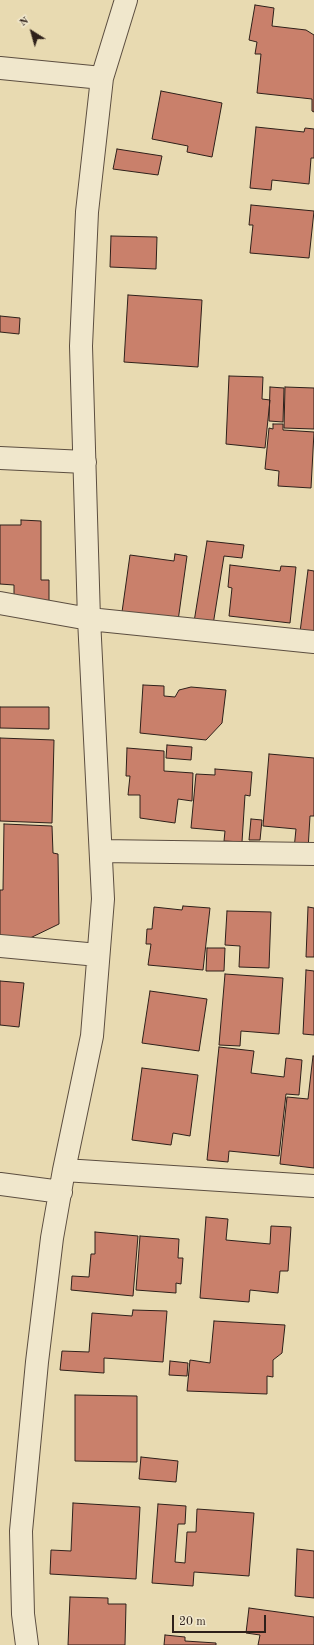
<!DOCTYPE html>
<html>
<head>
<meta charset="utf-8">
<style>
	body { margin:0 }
	#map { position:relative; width:314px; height:1645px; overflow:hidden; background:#e8dab1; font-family:"Old Standard TT",serif }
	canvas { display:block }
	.north { position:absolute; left:12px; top:12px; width:40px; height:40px; -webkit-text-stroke:3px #f0e7cc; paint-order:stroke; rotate:323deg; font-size:11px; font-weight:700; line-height:16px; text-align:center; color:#2e201a }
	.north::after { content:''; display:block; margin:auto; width:14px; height:18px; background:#2e201a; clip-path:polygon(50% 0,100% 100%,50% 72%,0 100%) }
	.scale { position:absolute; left:172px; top:1615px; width:94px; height:18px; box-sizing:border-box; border:2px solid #2e201a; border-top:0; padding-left:5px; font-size:12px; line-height:14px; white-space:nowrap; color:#2e201a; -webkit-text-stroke:3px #f0e7cc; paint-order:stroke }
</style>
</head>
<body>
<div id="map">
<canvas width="314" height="1645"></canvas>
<div class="north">N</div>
<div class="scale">20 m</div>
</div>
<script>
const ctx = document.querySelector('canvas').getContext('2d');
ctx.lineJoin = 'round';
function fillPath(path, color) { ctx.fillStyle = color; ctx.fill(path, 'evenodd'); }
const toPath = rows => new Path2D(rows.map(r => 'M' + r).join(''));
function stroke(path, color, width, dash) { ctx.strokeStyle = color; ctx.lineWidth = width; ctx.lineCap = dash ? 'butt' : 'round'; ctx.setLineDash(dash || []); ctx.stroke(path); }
const building = toPath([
	[255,5,274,8,272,26,306,30,314,35,314,112,312,111,312,99,257,93,261,54,255,54,257,42,249,40,255,5],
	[161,91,222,103,212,157,187,152,188,146,152,139,161,91],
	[256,127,304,132,305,128,314,129,314,158,311,158,309,184,272,180,271,190,250,188,256,127],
	[117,149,162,156,158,175,113,169,117,149],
	[251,205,314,211,309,258,250,253,253,225,249,225,251,205],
	[111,236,157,237,156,269,110,267,111,236],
	[128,295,202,300,198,367,124,362,128,295],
	[0,316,20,318,19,334,0,332,0,316],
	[229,376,263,377,262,399,270,400,265,448,226,444,229,376],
	[270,387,284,388,283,422,269,421,270,387],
	[285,387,314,388,314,429,284,428,285,387],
	[273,424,283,424,283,430,314,432,311,488,278,486,279,471,265,469,269,428,273,429,273,424],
	[21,520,41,521,41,580,49,580,49,602,14,602,14,585,0,584,0,525,21,525,21,520],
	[207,541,244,545,242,558,224,556,213,625,194,622,207,541],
	[175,554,187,556,178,621,122,612,130,555,174,561,175,554],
	[230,565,280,571,281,566,296,567,290,623,229,616,232,588,228,587,230,565],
	[308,570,314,571,314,634,300,632,308,570],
	[143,685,164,686,164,696,175,697,179,690,191,687,226,690,222,723,206,740,140,733,143,685],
	[0,707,49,707,49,729,0,728,0,707],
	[0,738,54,740,52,823,0,821,0,738],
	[167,745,192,747,191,760,166,758,167,745],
	[127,748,164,751,164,771,193,773,192,801,178,799,175,823,140,818,140,795,128,795,130,776,126,776,127,748],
	[269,754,314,758,314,816,310,816,308,850,294,849,296,829,263,826,269,754],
	[215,769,252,772,250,796,245,795,242,842,224,841,225,831,191,828,196,774,215,775,215,769],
	[251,819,262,820,260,840,249,840,251,819],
	[4,824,52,826,53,853,58,854,59,924,26,940,0,942,0,890,3,890,4,824],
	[183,906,210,908,203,970,148,965,151,944,146,944,147,929,152,929,154,907,182,910,183,906],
	[308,907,314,908,314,957,306,957,308,907],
	[227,911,271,912,269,968,239,967,240,946,225,945,227,911],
	[207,948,225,948,224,971,206,971,207,948],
	[306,970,314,971,314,1035,303,1034,306,970],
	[225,974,283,978,279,1034,241,1031,240,1046,219,1045,225,974],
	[0,981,24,983,19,1027,0,1025,0,981],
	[150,991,207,999,199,1051,142,1043,150,991],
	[219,1047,254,1051,251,1073,284,1077,286,1058,302,1060,299,1095,286,1094,279,1156,229,1151,228,1162,207,1160,219,1047],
	[313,1056,314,1056,314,1168,280,1164,287,1097,308,1099,313,1056],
	[142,1068,198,1075,190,1136,173,1133,171,1145,132,1140,142,1068],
	[206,1217,228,1219,226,1240,270,1244,271,1226,291,1227,288,1271,280,1271,278,1293,250,1290,249,1302,200,1298,206,1217],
	[95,1232,138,1236,133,1296,71,1290,72,1276,89,1277,91,1254,95,1254,95,1232],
	[140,1236,179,1239,178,1258,183,1258,181,1284,176,1283,176,1293,136,1290,140,1236],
	[133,1310,167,1311,163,1362,104,1358,104,1373,60,1370,62,1351,89,1352,92,1313,132,1316,133,1310],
	[214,1321,285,1325,282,1353,273,1360,273,1377,267,1376,267,1394,187,1391,190,1360,210,1363,214,1321],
	[170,1361,188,1363,187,1376,169,1375,170,1361],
	[75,1395,137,1396,137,1462,75,1461,75,1395],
	[141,1457,178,1461,176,1482,139,1479,141,1457],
	[73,1503,140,1507,136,1579,50,1574,51,1550,71,1551,73,1503],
	[158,1504,186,1506,185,1524,178,1524,175,1562,185,1563,187,1532,196,1532,197,1509,254,1513,249,1576,194,1572,193,1586,152,1583,158,1504],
	[297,1549,314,1551,314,1598,295,1596,297,1549],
	[70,1597,108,1598,108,1604,126,1604,125,1645,68,1645,70,1597],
	[249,1608,314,1617,314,1645,258,1645,260,1635,246,1633,249,1608],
	[165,1635,185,1637,185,1641,216,1643,216,1645,164,1645,165,1635]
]);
const street = toPath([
	[0,68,102,78],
	[0,458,85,462],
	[0,603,89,619,314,642],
	[101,851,314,854],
	[0,946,98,955],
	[64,1170,314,1186],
	[0,1184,61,1192],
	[27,1645,23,1614,21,1531,37,1362,52,1238,64,1170,92,1036,103,899,89,619,81,346,87,212,102,78,126,0]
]);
fillPath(building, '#c9806b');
stroke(building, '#2e201a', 1);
stroke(street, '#5c4e40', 24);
stroke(street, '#f0e7cc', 22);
</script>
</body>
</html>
